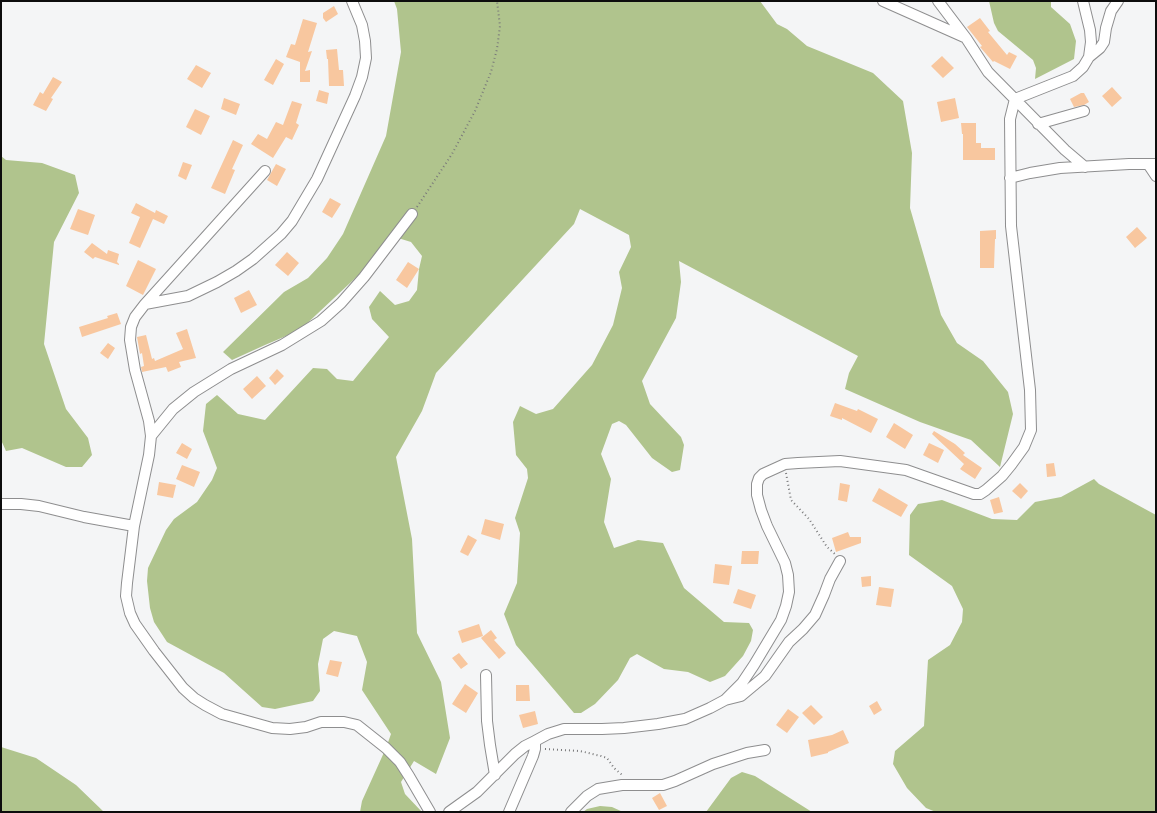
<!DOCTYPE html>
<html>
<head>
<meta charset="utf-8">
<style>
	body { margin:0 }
	#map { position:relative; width:1157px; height:813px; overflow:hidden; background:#f4f5f6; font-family:Barlow,sans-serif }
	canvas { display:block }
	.frame { position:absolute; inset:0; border:2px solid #0d0d0d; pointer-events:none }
</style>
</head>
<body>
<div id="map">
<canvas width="1157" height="813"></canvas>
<div class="frame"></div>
</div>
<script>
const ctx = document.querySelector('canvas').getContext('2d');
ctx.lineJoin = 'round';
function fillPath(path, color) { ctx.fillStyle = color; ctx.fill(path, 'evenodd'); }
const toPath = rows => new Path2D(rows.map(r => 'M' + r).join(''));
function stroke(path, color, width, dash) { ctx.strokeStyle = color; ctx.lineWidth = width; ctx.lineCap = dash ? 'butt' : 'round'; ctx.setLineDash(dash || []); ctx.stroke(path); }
const forest = toPath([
	[394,1,760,1,777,24,787,29,807,46,873,73,903,101,912,153,910,208,941,315,957,343,983,361,1008,392,1013,414,1000,467,971,440,920,422,845,389,849,373,858,356,679,261,681,282,676,318,642,381,650,404,681,437,684,445,680,470,672,472,652,458,626,425,619,421,612,424,601,454,611,479,604,522,614,548,638,540,663,543,684,588,724,622,749,623,753,630,751,641,743,656,725,676,710,682,688,672,664,669,637,654,630,658,618,680,595,704,581,713,574,713,516,645,504,614,517,583,520,533,515,518,528,478,527,469,516,455,513,422,520,406,536,414,553,409,592,365,613,325,622,288,619,272,631,247,629,235,580,209,574,224,436,373,422,411,396,457,412,539,417,633,441,682,450,738,436,774,414,761,401,782,405,794,422,812,360,812,362,801,386,748,391,734,362,690,367,662,357,636,334,631,323,639,318,664,320,691,313,701,275,709,262,707,224,673,167,642,154,622,150,608,147,581,148,568,166,530,174,519,197,502,212,480,217,468,203,431,206,404,217,395,238,414,265,420,313,368,327,369,337,379,353,381,389,337,372,319,369,307,380,291,395,305,409,301,417,290,419,269,422,256,411,242,398,238,300,330,265,345,232,360,223,352,284,292,308,278,327,258,343,234,386,136,401,52,397,9],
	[989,1,1051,1,1051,7,1070,24,1076,41,1074,59,1035,79,1036,68,1033,60,998,31,994,23],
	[1,156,6,160,42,163,75,175,79,193,54,242,44,344,66,409,88,438,92,455,82,467,66,467,22,448,6,451,1,440],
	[1094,479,1099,484,1156,515,1156,812,936,812,926,808,907,788,893,764,895,751,924,726,928,660,950,645,962,622,963,609,952,586,909,555,910,515,918,504,942,500,992,519,1017,520,1035,502,1061,497],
	[1,747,36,758,76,785,104,812,1,812],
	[742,772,755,776,812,812,706,812,731,778],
	[600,806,612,807,623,812,583,812,587,809]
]);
const building = toPath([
	[334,6,338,14,326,22,323,18,323,13],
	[980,18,990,31,988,32,1007,55,1009,52,1017,56,1010,69,994,61,993,62,980,47,982,46,967,27],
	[303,19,317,23,308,52,312,51,305,71,310,70,310,82,300,82,300,62,286,57,291,44,295,45],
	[337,49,339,70,343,70,344,86,329,86,328,59,327,59,326,50],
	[942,56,954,68,943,78,931,66],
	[276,59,284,64,273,85,264,80],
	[196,65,211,73,202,88,187,79],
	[53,77,62,82,51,98,53,99,46,111,33,105,40,92,43,94],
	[1112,87,1122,98,1112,107,1102,96],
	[319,90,329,93,327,104,316,101],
	[1081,93,1084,93,1089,102,1084,105,1074,107,1070,99],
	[224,98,240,104,236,115,221,109],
	[955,98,959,118,941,122,937,102],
	[292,101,302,104,296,123,299,125,292,140,286,137,273,158,251,144,258,134,267,139,276,122,283,125],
	[195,109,210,116,201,135,186,127],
	[961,123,976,123,976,143,981,143,981,148,995,148,995,160,963,160,963,134,962,134],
	[233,140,243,145,232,169,235,170,225,194,211,188],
	[183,162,192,165,186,180,178,176],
	[276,164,286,169,277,186,267,180],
	[330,198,341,204,332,218,322,212],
	[136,203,155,213,156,210,168,216,164,224,153,219,140,248,129,243,140,217,131,213],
	[78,209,95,215,88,235,70,229],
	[1137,227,1147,238,1135,248,1126,237],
	[996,230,996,239,995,239,994,268,980,268,980,231],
	[92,243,107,254,108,250,119,254,117,262,119,264,119,265,95,257,93,259,84,252],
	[287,252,299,263,288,276,275,265],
	[138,260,156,269,143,295,126,286],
	[408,262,419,269,407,288,396,280],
	[249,290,257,305,241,313,234,298],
	[117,313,121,324,82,337,79,327,108,318,107,316],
	[187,329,196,358,179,362,181,367,168,372,166,367,142,372,141,367,144,366,142,353,140,354,137,337,146,335,152,359,154,358,155,361,183,349,176,333],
	[108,343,115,348,108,359,100,353],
	[277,369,284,376,275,385,269,378],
	[257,376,266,386,252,399,243,389],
	[835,403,857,411,858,409,878,419,871,433,842,418,842,420,830,416],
	[894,423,913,435,905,449,886,437],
	[934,431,955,444,965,453,963,455,982,468,975,479,960,469,964,464,932,434],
	[182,443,192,449,187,459,176,453],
	[929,443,944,450,938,463,923,455],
	[1054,463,1056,476,1047,477,1046,464],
	[182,465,200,472,194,487,176,479],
	[159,482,176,485,173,498,157,495],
	[840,483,850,485,847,502,838,500],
	[1020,483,1028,491,1021,499,1012,491],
	[879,488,908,505,901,517,872,501],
	[999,497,1003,512,994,514,990,500],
	[485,519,504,524,500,540,481,534],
	[848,532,850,537,861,537,861,543,836,552,832,538],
	[468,535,477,540,468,556,460,552],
	[742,551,759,551,758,564,741,564],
	[715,564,732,566,729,585,713,583],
	[871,576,871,586,862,587,861,577],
	[879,587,894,589,891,607,876,605],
	[738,589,756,595,751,609,733,603],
	[479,624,483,636,462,643,458,631],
	[491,630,497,638,494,640,506,653,499,659,481,638],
	[459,653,468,664,461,669,452,658],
	[330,660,342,662,338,677,326,674],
	[465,684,478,693,466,713,452,704],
	[516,685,529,685,530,701,516,701],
	[877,701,882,710,874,715,869,706],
	[811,705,823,717,814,725,802,713],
	[788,709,799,717,787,733,776,725],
	[535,711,538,724,523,728,519,715],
	[843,730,849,743,828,752,828,753,811,757,808,740,832,735],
	[660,793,667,806,659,810,652,798]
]);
const path = toPath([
	[417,207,452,154,475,111,491,72,497,49,500,26,497,1],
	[786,473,791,500,809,519,827,547,835,554],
	[545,749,580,751,601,756,607,758,614,768,621,774,622,776]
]);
const minor = toPath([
	[883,1,964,37],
	[938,1,966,38,988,72,1065,150,1085,167],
	[1083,1,1090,30,1091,42,1089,57],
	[1038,124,1084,111],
	[1148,164,1156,176],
	[265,171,145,304,135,317,131,327,130,340,135,370,149,421,151,436,149,455,134,526,127,583,126,596,130,613,135,624,154,651,183,688,194,698,205,705,222,714,272,728,290,729,306,727,321,722,344,722,357,725,386,748,400,762,409,776,430,812],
	[1010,178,1030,173,1060,168,1129,164,1156,164],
	[145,304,188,296,217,282,236,271,253,259,281,234,292,221,317,179,355,96,362,77,366,58,365,41,362,25,352,1],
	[151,436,173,409,194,392,231,369,282,345,321,321,341,303,364,277,412,214],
	[1,504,21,504,39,506,84,517,134,526],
	[486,675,487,721,490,745,495,775],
	[725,700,741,696,765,676,789,642,803,629,815,615,824,595,830,579,840,561],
	[535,741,548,734,564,729,602,729,624,728,658,724,685,719,710,708,725,700,742,683,754,665,781,620,786,606,789,592,788,575,785,563,767,526,761,510,757,495,757,484,759,478,763,474,785,464,798,463,840,461,906,470,974,494,980,494,986,490,1002,476,1011,465,1024,447,1031,430,1030,390,1011,226,1010,119,1015,99,1073,76,1083,67,1089,57,1100,48,1104,42,1106,28,1111,11,1118,1],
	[449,812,477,792,515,754,525,746,535,741,535,749,533,756,509,812],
	[571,812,587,796,598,789,622,785,663,785,675,781,713,764,747,753,765,750]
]);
fillPath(forest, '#b0c48d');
fillPath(building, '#f8c79f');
stroke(minor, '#8e8e8f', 12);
stroke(path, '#79797a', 2, [1, 3]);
stroke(minor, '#fff', 10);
</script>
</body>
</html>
